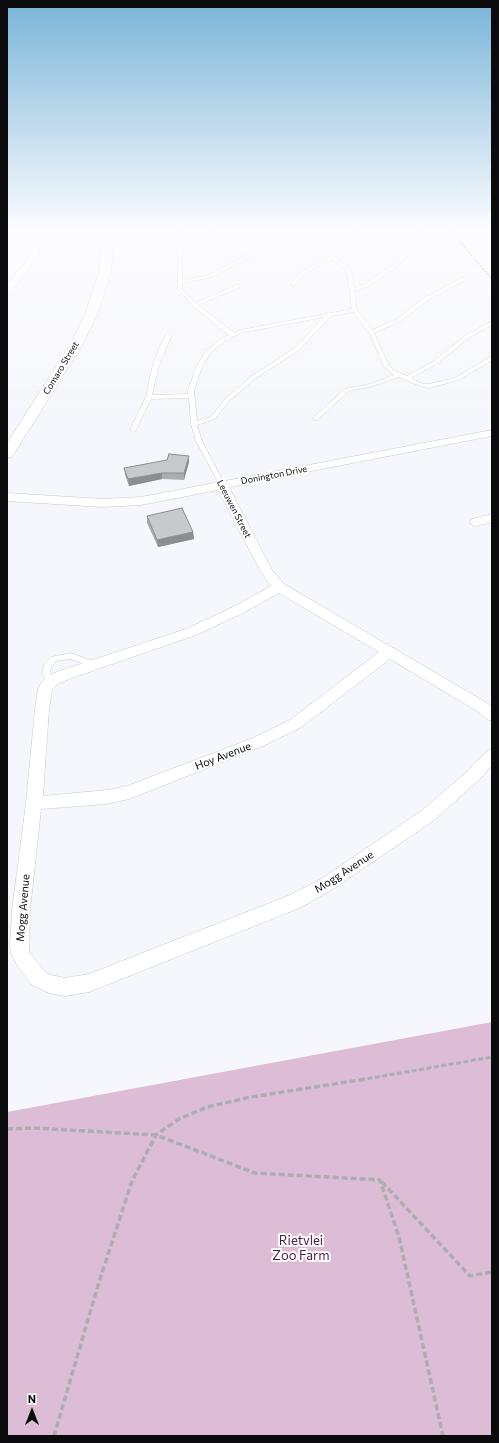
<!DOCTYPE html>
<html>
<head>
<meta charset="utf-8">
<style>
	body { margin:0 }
	#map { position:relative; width:499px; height:1443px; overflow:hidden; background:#f6f7fc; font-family:Commissioner,sans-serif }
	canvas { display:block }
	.frame { position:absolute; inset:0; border:8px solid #0b0b0d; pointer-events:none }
	.north { position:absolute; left:12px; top:1391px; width:40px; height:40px; -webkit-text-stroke:3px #fff; paint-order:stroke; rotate:0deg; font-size:11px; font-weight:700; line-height:16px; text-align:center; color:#0b0b0d }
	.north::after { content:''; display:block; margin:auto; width:14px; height:18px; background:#0b0b0d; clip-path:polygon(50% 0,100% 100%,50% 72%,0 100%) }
</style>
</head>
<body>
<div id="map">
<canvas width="499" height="1443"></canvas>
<div class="frame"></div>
<div class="north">N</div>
</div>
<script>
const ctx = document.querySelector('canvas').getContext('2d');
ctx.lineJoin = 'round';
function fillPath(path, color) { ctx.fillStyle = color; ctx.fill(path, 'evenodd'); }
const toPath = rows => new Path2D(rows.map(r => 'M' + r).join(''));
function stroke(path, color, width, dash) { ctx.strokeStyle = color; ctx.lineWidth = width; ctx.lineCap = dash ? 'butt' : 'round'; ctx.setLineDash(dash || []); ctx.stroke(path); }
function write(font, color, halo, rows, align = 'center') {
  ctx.font = font + ' Commissioner,sans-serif'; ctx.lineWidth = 4; ctx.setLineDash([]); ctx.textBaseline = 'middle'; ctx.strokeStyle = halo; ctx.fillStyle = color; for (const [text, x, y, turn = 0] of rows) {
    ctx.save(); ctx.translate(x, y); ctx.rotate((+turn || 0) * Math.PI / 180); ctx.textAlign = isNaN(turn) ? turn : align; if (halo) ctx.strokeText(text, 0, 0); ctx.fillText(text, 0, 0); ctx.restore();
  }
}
const green = toPath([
	[492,1022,492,1436,7,1436,7,1112]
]);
const pathFar2 = toPath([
	[448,228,492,279]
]);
const pathFar1 = toPath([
	[360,1080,492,1057]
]);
const path = toPath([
	[7,1129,34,1128,156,1135,255,1173,380,1180,399,1237,443,1436],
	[382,1182,470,1276,492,1272],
	[54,1436,99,1282,132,1181,156,1135,179,1119,207,1107,251,1097,366,1079]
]);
const service = toPath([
	[180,228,184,228,182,236,202,235,223,228,229,228,203,237,182,239,182,280,209,275,271,242,304,233,301,228,305,228,311,237,318,243,350,235,361,228,366,228,354,237,320,245,351,270,354,288,365,284,396,262,422,228,426,228,426,230,400,264,369,286,354,291,357,310,372,330,397,319,424,298,461,278,465,278,465,280,428,300,401,321,374,333,389,366,395,371,407,376,434,361,466,335,492,321,492,325,470,337,438,363,411,378,423,384,429,384,455,378,490,357,492,356,492,360,459,380,429,388,420,386,399,377,373,386,349,391,317,420,313,420,313,418,345,389,370,384,394,375,384,367,371,336,354,312,331,316,299,350,256,378,230,400,215,419,197,425,202,441,225,485,222,487,220,486,196,441,191,424,189,398,151,399,136,430,133,432,130,430,146,397,152,368,160,346,167,333,172,334,158,368,152,395,188,394,188,391,196,367,206,351,222,338,229,335,193,306,178,289,178,238,180,228],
	[305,235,314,246,329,257,300,272,290,285,294,286,304,274,332,259,347,271,352,309,240,330,234,333,198,305,240,287,240,285,236,285,196,303,182,289,182,283,213,277,275,244,305,235],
	[324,317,295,348,252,376,226,398,211,417,197,421,194,391,202,367,211,352,226,340,241,333,324,317],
	[71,653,98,663,99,665,95,668,71,659,56,661,51,667,50,673,55,681,54,683,48,683,42,673,44,664,51,657,71,653]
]);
const minor = toPath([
	[36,228,44,228,37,258,10,293,7,294,7,285,29,258,36,228],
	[492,430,492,436,229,487,272,570,284,584,487,703,492,707,492,721,487,719,477,711,390,659,300,728,263,746,129,799,107,804,41,809,30,910,29,952,46,973,51,975,65,978,89,974,290,895,321,879,421,811,468,771,487,751,492,749,492,765,480,779,433,821,333,889,302,907,89,992,65,996,49,993,32,985,18,967,11,953,10,944,12,910,26,803,35,709,38,689,40,685,46,677,59,671,186,629,233,607,271,586,261,572,218,490,141,505,103,507,7,501,7,493,103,499,141,497,492,430],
	[279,593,379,652,290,720,253,738,127,786,107,790,43,796,49,709,52,690,56,685,69,679,196,635,243,613,279,593],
	[492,514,492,522,476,526,472,525,470,522,472,519,492,514]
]);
const tertiary = toPath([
	[104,228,114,228,111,272,97,315,82,345,14,454,12,457,7,458,7,443,70,345,85,315,99,272,104,228]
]);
const wall = toPath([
	[189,462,184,480,162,479,129,486,125,475,124,468],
	[147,516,193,532,194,539,158,547,147,523]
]);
const shadedWall = toPath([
	[189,456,189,462,184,480,184,473],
	[162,473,162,479,129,486,128,479],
	[193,532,194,539,158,547,157,540]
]);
const building = toPath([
	[169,454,189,456,184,473,162,473,128,479,124,468,167,460,169,454],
	[182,508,193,532,157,540,147,516,182,508]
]);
const farStreetnames = [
	["Comaro Street",61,368,-59],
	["Donington Drive",274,475,-11],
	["Leeuwen Street",234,509,63]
];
const streetNames = [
	["Hoy Avenue",223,756,-21],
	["Mogg Avenue",344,872,-33],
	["Mogg Avenue",23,908,-85]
];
const nearParknames = [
	["Rietvlei",301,1241],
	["Zoo Farm",301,1256]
];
fillPath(green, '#ddbdd6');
stroke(service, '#c7c9cd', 1);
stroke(minor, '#c7c9cd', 1);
stroke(tertiary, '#c7c9cd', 1);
stroke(pathFar2, '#acadb1', 1.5, [2.5, 1]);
stroke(pathFar1, '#acadb1', 3, [5, 2.5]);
stroke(path, '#acadb1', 3.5, [6, 3]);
fillPath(service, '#fff');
fillPath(minor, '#fff');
fillPath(tertiary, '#fff');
fillPath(wall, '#aaaeb0');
fillPath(shadedWall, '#8b8d90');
fillPath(building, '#c6cacd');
stroke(building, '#8b8d90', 1);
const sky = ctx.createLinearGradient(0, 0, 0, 430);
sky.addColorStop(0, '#79b4d8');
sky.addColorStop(0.53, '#fbfbfe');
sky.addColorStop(1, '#fbfbfe00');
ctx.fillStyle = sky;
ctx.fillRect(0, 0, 499, 430);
write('9px', '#0b0b0d', '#fff', farStreetnames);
write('11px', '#0b0b0d', '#fff', streetNames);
write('13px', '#4d1946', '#fff', nearParknames);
</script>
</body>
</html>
